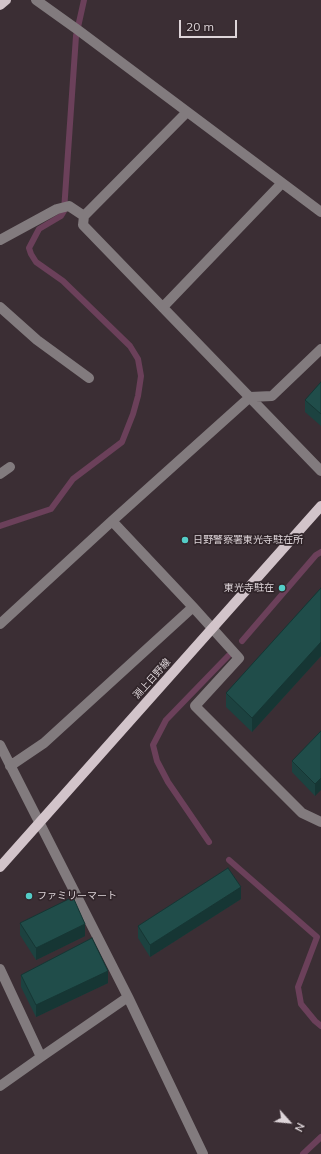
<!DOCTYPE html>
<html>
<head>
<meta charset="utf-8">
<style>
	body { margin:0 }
	#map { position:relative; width:321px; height:1154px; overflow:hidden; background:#3b2e34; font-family:Mulish,sans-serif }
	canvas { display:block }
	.north { position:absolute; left:269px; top:1102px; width:40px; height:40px; -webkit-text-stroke:3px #31252a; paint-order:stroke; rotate:117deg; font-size:11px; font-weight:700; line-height:16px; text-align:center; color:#ded5d9 }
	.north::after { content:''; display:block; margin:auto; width:14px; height:18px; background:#ded5d9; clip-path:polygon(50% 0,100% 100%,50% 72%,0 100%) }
	.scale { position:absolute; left:179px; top:20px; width:58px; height:18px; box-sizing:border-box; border:2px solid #ded5d9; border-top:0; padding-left:5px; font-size:12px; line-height:14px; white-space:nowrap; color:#ded5d9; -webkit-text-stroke:3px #31252a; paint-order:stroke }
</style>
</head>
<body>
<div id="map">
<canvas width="321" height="1154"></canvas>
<div class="north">N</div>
<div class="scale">20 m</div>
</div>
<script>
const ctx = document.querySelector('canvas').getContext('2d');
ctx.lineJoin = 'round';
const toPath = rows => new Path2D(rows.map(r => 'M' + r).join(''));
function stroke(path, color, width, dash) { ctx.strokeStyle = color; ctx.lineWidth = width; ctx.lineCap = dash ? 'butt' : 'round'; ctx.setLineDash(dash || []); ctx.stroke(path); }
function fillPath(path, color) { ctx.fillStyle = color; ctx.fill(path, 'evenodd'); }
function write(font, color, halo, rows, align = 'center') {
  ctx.font = font + ' Mulish,"Noto Sans JP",sans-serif'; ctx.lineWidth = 3.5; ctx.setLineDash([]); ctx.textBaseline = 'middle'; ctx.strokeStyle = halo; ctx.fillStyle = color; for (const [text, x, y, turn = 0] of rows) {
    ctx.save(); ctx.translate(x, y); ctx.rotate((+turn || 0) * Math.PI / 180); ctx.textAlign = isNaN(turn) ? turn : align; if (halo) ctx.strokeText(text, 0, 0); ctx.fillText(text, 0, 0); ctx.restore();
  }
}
const stream = toPath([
	[0,526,51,509,73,479,122,442,133,414,138,396,141,376,138,359,130,346,63,281,36,262,31,254,29,248,39,229,61,216,64,211,76,36,84,0],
	[242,641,316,555,321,552],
	[209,842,168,782,157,761,153,745,166,720,228,656],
	[229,860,317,937,298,987,301,1004,315,1021,321,1026],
	[303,1154,321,1137]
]);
const minor = toPath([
	[36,0,78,30,321,212],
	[187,112,84,216,83,225,321,471],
	[0,240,57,209,69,206,84,216],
	[0,307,37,340,89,378],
	[163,307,282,183],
	[0,474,10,467],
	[112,521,193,607,239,658,195,706,302,813,321,822],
	[0,624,112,521,250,397,272,396,321,349],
	[0,745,128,997,203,1154],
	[10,766,44,743,193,607],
	[0,969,41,1057],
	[0,1086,41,1057,128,997]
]);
const major = toPath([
	[0,5,6,0],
	[0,867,321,506]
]);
const wall = toPath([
	[321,382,321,426,305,412,305,400],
	[321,588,321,656,252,732,226,707,226,693],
	[321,731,315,796,292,772,292,761],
	[241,899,150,957,138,938,138,926],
	[20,923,85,936,36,960,20,935],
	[21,975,108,983,36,1017,21,987]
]);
const shadedWall = toPath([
	[321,642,321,656,252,732,252,718],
	[321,778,321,790,315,796,315,784],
	[241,887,241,899,150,957,150,945],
	[85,924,85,936,36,960,36,948],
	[108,971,108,983,36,1017,36,1005]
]);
const building = toPath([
	[321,382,321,414,305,400,321,382],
	[321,588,321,642,252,718,226,693,321,588],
	[321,731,321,778,315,784,292,761,321,731],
	[228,868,241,887,150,945,138,926,228,868],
	[73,897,85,924,36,948,20,923,73,897],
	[92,938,108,971,36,1005,21,975,92,938]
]);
const markers = [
	[185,540,4,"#54cdc7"],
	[282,588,4,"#54cdc7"],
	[29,896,4,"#54cdc7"]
];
const poiNames = [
	["日野警察署東光寺駐在所",193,540],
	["東光寺駐在",274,588,"right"],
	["ファミリーマート",37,896]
];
const streetNames = [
	["淵上日野線",152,679,-48]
];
stroke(stream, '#6b405a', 6);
stroke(minor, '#827b7e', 10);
stroke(major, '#d2c4ca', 10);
fillPath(wall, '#1c4240');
fillPath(shadedWall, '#163634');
fillPath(building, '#204d4a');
stroke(building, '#163634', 1);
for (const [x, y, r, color] of markers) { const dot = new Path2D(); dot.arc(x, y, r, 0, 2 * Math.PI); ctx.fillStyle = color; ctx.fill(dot); stroke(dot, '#31252a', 1.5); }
write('10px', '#ded5d9', '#31252a', poiNames, 'left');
write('10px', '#ded5d9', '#31252a', streetNames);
</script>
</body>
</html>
